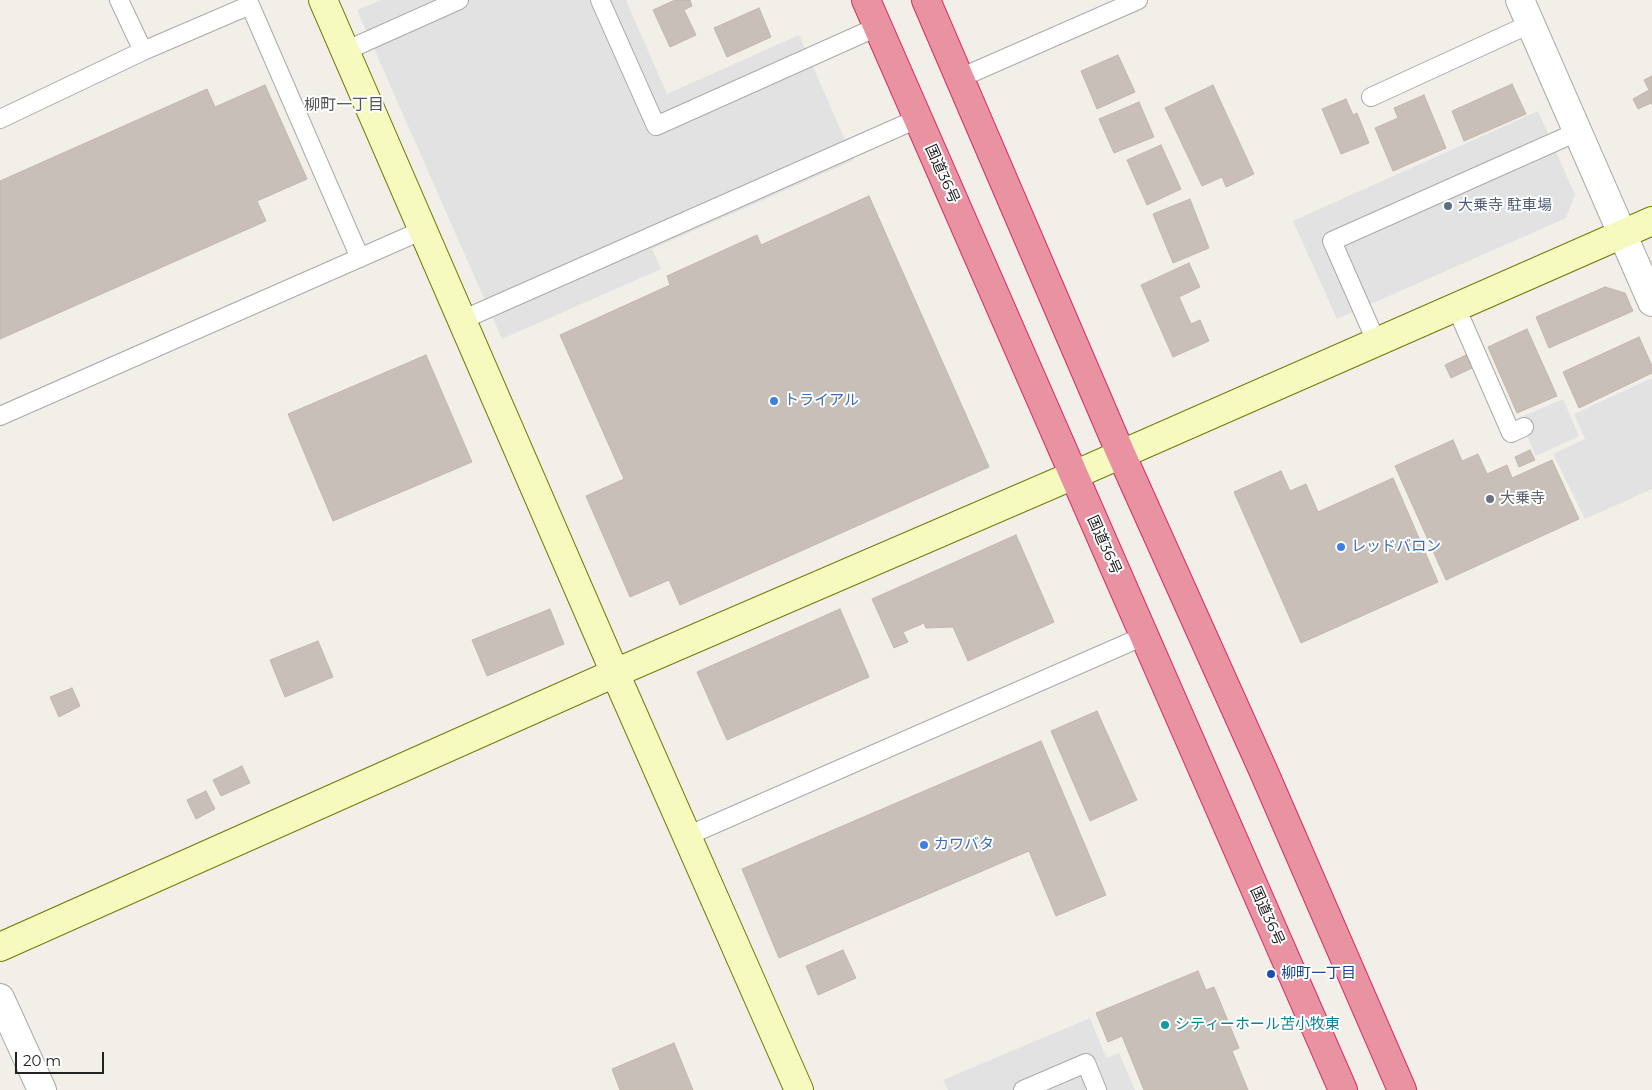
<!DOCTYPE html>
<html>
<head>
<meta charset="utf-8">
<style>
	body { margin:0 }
	#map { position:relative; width:1652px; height:1090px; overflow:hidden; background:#f2efe9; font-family:Montserrat,sans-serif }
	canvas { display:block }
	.scale { position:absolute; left:15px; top:1052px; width:89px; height:22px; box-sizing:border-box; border:2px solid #222; border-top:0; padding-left:6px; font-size:15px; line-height:18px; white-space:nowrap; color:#222; -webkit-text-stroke:4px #fff; paint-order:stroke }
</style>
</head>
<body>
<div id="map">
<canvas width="1652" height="1090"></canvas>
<div class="scale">20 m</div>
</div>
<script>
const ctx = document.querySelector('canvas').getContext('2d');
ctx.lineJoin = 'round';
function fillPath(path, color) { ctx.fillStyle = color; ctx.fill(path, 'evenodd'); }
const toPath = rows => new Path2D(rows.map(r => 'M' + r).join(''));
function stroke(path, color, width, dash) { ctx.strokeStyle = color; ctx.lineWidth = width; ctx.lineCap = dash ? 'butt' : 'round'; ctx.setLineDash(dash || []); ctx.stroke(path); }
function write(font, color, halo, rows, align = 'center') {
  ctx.font = font + ' Montserrat,"Noto Sans JP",sans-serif'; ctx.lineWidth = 4; ctx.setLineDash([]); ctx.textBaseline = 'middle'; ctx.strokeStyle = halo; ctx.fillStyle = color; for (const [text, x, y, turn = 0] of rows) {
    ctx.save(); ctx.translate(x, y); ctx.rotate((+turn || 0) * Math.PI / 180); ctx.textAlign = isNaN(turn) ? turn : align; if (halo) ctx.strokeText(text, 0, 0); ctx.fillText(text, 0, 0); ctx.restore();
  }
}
const parking = toPath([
	[381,0,626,0,667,94,799,35,854,160,652,249,661,269,502,339,357,10],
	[1538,111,1575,195,1566,218,1337,319,1293,221],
	[1652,378,1652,489,1585,519,1553,454,1585,439,1574,414],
	[1563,399,1579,436,1536,456,1519,418],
	[1090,1018,1106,1058,1119,1053,1135,1090,948,1090,943,1080]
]);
const building = toPath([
	[675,0,690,0,692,6,684,10,696,35,670,47,653,10,675,0],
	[759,8,771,37,727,57,714,28,759,8],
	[1118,55,1135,92,1097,109,1081,71,1118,55],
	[1652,76,1652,105,1651,103,1638,109,1633,99,1649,90,1644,80,1652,76],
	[1512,84,1526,114,1464,141,1452,111,1512,84],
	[265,85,307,179,257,201,266,221,0,339,0,181,207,89,215,107,265,85],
	[1213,85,1254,174,1226,187,1222,177,1202,186,1165,108,1213,85],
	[1424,95,1446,148,1393,171,1375,128,1398,118,1394,108,1424,95],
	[1346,99,1353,115,1357,113,1369,143,1341,154,1322,109,1346,99],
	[1139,102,1154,137,1114,153,1099,119,1139,102],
	[1161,145,1181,189,1147,205,1127,160,1161,145],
	[869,196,989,467,680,605,669,580,630,597,586,496,624,479,560,335,670,285,667,276,757,235,761,245,869,196],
	[1190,199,1209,248,1173,263,1153,214,1190,199],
	[1189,263,1200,287,1179,297,1191,324,1200,320,1209,341,1173,357,1141,285,1189,263],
	[1605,287,1625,293,1633,311,1549,348,1536,317,1605,287],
	[1527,329,1557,396,1517,413,1488,347,1527,329],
	[1639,337,1652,366,1652,373,1579,408,1563,372,1639,337],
	[426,355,472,462,333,521,288,414,426,355],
	[1466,355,1472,368,1451,378,1445,365,1466,355],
	[1453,440,1462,461,1478,454,1487,474,1507,465,1512,478,1552,460,1579,519,1446,580,1395,466,1453,440],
	[1530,450,1535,460,1519,467,1515,457,1530,450],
	[1281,471,1290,491,1306,484,1318,512,1393,478,1438,582,1301,643,1234,492,1281,471],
	[1016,535,1054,622,968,661,953,627,926,628,924,623,903,632,908,642,894,648,872,599,1016,535],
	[550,609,564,644,487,676,472,640,550,609],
	[840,609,869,677,727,740,697,672,840,609],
	[318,641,333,677,285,697,270,660,318,641],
	[72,688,80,706,59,717,50,697,72,688],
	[1097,711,1137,800,1090,821,1051,731,1097,711],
	[1041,741,1106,895,1056,916,1029,851,779,958,742,869,1041,741],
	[242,766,250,783,221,796,213,780,242,766],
	[206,791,215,809,196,819,187,800,206,791],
	[843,950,856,978,818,995,806,966,843,950],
	[1198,971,1206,990,1214,987,1239,1048,1232,1051,1248,1090,1144,1090,1122,1036,1108,1042,1096,1013,1198,971],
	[674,1043,693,1090,620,1090,612,1069,674,1043]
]);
const lane = toPath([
	[600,0,656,126,877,27],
	[143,51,250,5,360,258],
	[345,51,459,0],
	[960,78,1138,0],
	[1371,97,1530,24],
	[0,119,143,51,119,0],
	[1456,307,1511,433,1524,427],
	[462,320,917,119],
	[1376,341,1332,241,1577,132],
	[0,416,423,230],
	[687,836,1144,636],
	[1023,1090,1086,1063,1097,1090]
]);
const street = toPath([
	[1520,0,1652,302],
	[0,998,42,1090]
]);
const secondary = toPath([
	[323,0,615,673,799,1090],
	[0,947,615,673,1074,475,1652,221]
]);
const highway = toPath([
	[866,0,1343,1090],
	[926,0,1121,454,1263,770,1402,1090]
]);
const markers = [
	[1448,206,5,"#5c6f8a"],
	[774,401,5,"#3f7fe0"],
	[1490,499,5,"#6b7280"],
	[1341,547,5,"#3f7fe0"],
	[924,845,5,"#3f7fe0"],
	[1271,974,5,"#1a4fb4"],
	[1165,1025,5,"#0f9aa8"]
];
const streetNames = [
	["国道36号",942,174,66],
	["国道36号",1104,545,66],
	["国道36号",1267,916,66]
];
const serviceNames = [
	["大乗寺 駐車場",1458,206]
];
const shopNames = [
	["トライアル",784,401],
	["レッドバロン",1351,547],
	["カワバタ",934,845]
];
const worshipNames = [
	["大乗寺",1500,499]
];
const transitNames = [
	["柳町一丁目",1281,974]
];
const cultureNames = [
	["シティーホール苫小牧東",1175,1025]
];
const neighbourhoodNames = [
	["柳町一丁目",344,105]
];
fillPath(parking, '#e2e2e2');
fillPath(building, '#c7bfb8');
stroke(building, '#c4b6ab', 1);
stroke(lane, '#a9a9a9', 20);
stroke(street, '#a9a9a9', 30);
stroke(secondary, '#707d05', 30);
stroke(highway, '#dc2a67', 30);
stroke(lane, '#fff', 18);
stroke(street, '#fff', 28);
stroke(secondary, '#f7fabf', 28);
stroke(highway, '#e892a2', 28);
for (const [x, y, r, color] of markers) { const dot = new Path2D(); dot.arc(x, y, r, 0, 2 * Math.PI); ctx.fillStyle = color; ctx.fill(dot); stroke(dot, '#fff', 2); }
write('15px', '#222', '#fff', streetNames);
write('15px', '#4e5e75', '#fff', serviceNames, 'left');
write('15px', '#366cbe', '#fff', shopNames, 'left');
write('15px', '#5b616d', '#fff', worshipNames, 'left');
write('15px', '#164399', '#fff', transitNames, 'left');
write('15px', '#0d838f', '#fff', cultureNames, 'left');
write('16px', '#555', '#fff', neighbourhoodNames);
</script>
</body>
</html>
